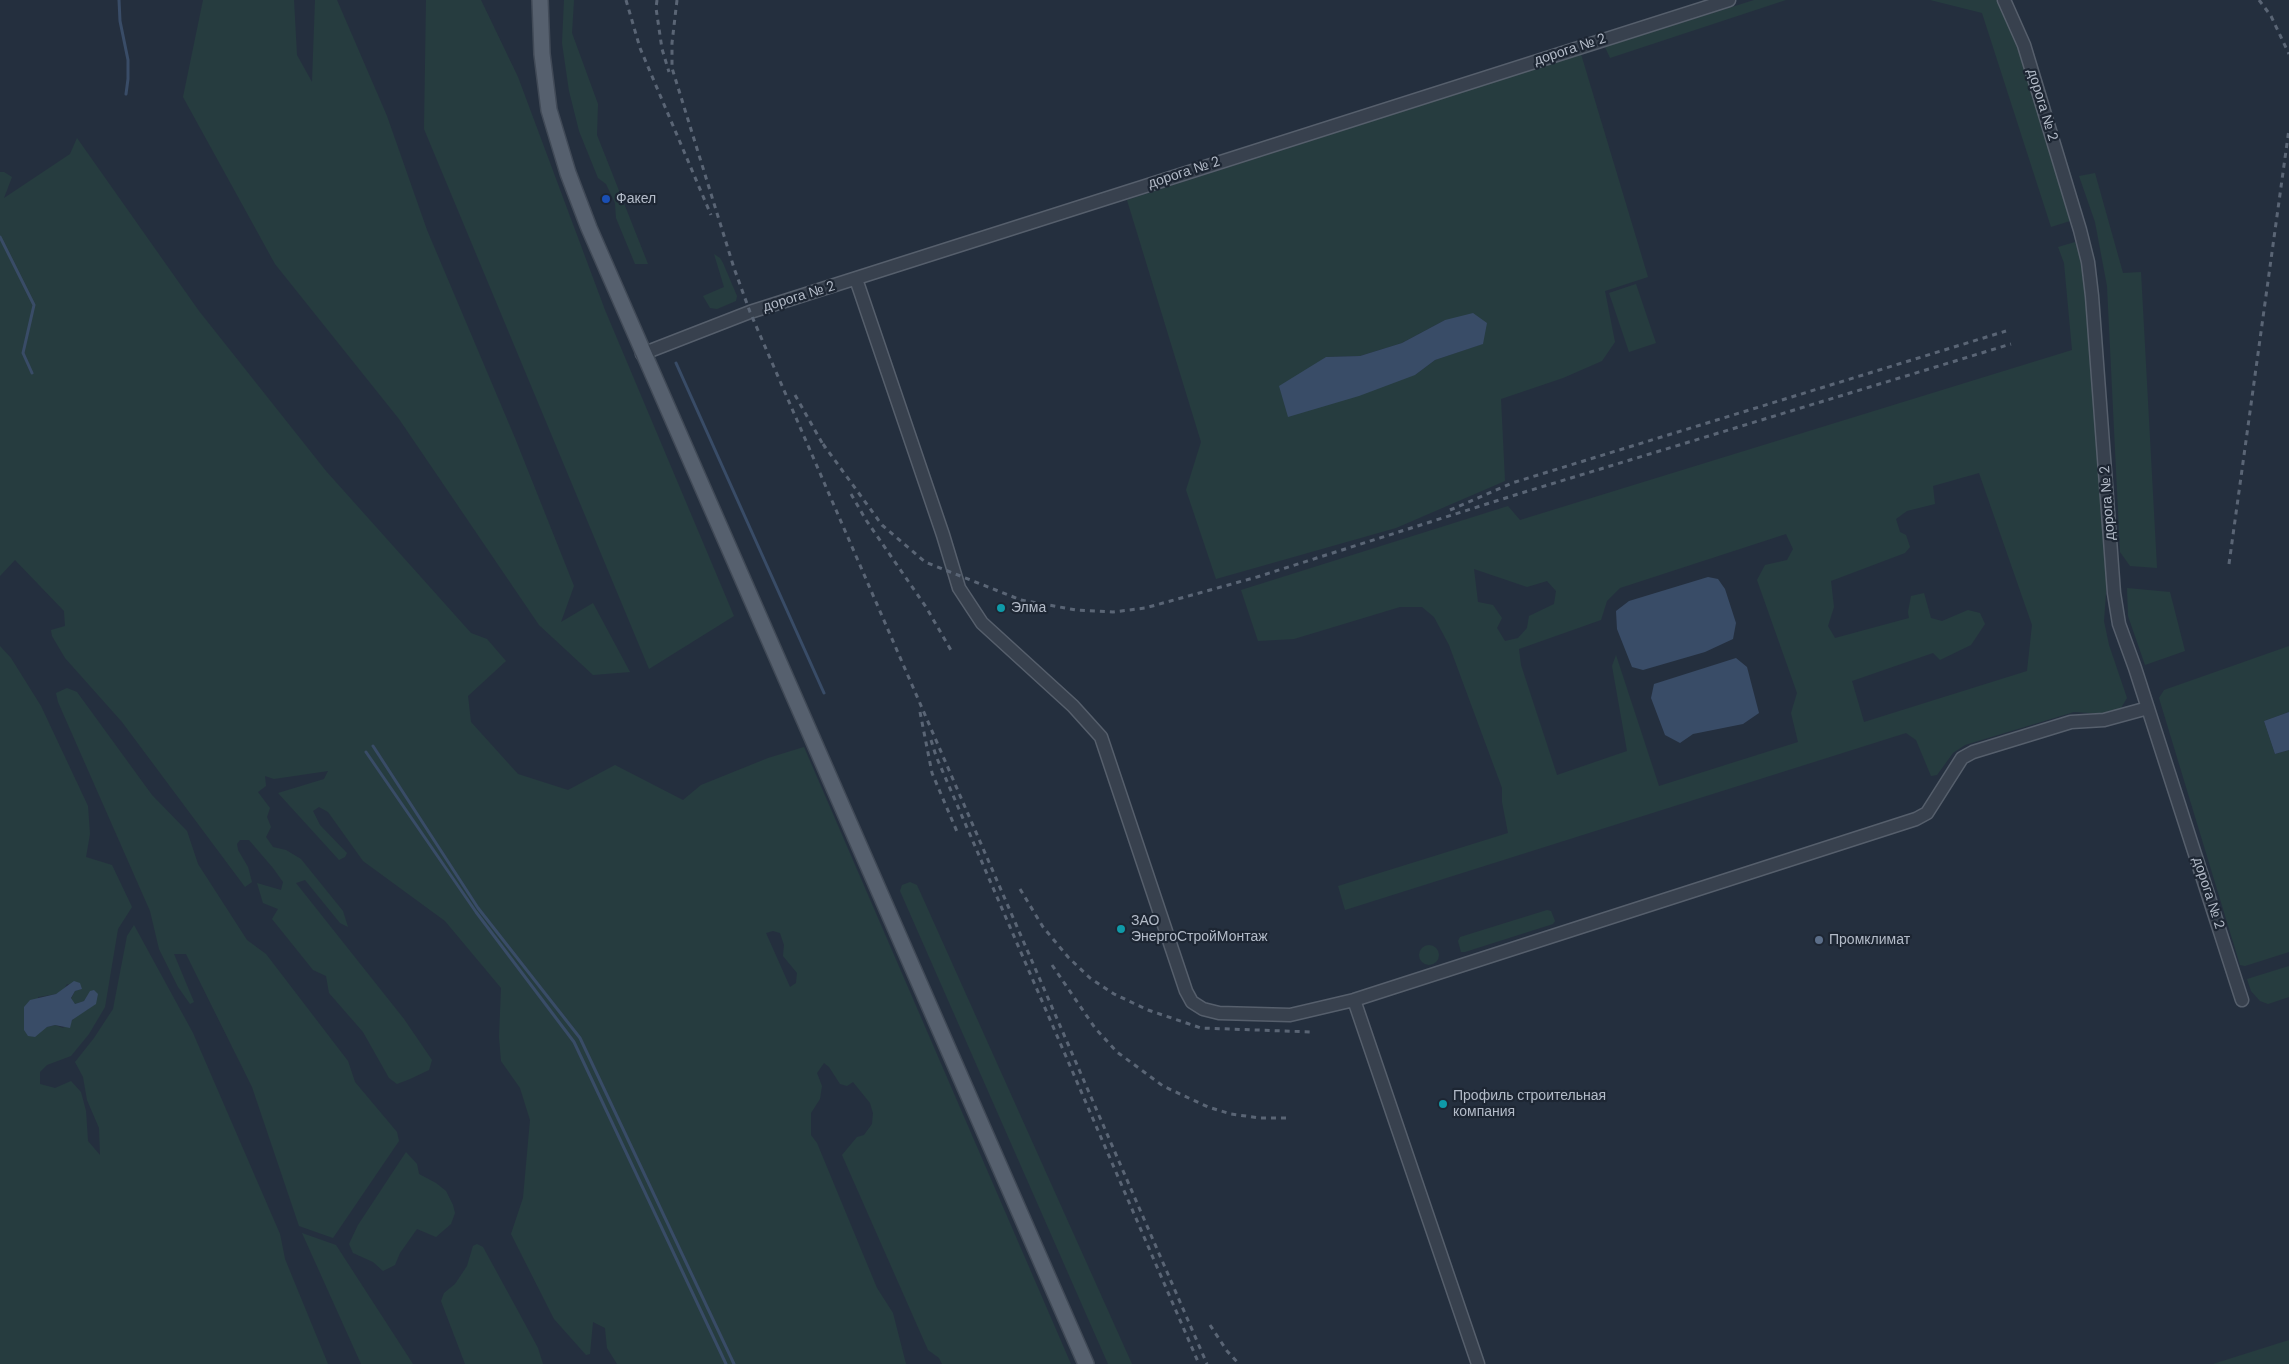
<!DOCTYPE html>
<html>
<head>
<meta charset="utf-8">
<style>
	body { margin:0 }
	canvas { display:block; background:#242f3e }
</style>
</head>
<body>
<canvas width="2289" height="1364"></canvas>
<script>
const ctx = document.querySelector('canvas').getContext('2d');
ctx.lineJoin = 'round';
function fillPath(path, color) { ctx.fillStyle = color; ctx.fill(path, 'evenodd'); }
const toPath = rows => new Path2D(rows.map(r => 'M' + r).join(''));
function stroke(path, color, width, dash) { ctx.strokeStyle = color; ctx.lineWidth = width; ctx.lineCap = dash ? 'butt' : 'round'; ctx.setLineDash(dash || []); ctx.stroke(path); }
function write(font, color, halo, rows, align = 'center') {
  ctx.font = font + ' "DM Sans",sans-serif'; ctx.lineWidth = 4.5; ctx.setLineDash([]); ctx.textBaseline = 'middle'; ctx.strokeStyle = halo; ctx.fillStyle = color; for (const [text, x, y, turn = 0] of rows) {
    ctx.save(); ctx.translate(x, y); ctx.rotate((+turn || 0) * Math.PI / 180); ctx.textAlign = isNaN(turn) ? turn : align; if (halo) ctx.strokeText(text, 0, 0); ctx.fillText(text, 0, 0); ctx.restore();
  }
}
const green = toPath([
	[203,0,294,0,297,55,312,82,315,0,337,0,387,116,427,230,515,438,574,586,561,622,593,603,630,672,593,675,539,625,399,419,275,264,183,97],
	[426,0,481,0,518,77,605,310,734,616,649,669,424,129],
	[564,0,574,0,572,33,598,104,597,135,648,264,635,264,616,218,615,203,606,184,598,178,579,131,569,91,562,43],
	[1754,0,1786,0,1610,58,1605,47],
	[1930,0,1997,0,2017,42,2070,221,2051,227,1982,13],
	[1581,54,1648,277,1605,291,1615,342,1602,361,1563,378,1501,399,1505,481,1396,528,1216,579,1186,490,1201,442,1127,200],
	[1445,320,1482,344,1435,360,1415,375,1310,369,1326,357,1360,356,1402,343],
	[77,138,199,311,326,471,471,633,487,639,506,661,468,696,471,722,518,774,568,790,615,765,683,800,701,785,768,758,804,747,1071,1364,942,1364,939,1358,928,1350,842,1155,857,1137,864,1135,872,1124,873,1113,870,1103,853,1082,847,1086,840,1084,829,1067,824,1063,817,1073,822,1086,820,1099,811,1113,811,1135,817,1143,877,1288,893,1313,906,1364,617,1364,607,1348,605,1328,593,1322,590,1354,586,1355,554,1319,511,1234,523,1198,530,1120,520,1088,501,1061,499,1037,501,988,445,921,363,861,328,812,319,807,313,811,320,825,347,853,345,857,339,860,278,793,324,779,328,771,274,779,265,776,266,786,258,792,270,808,267,817,271,827,266,837,273,847,286,850,301,859,343,911,348,927,340,923,305,880,296,883,404,1019,432,1060,429,1070,410,1079,397,1084,389,1078,363,1032,329,993,326,976,313,970,272,919,278,909,263,903,257,883,281,890,283,882,273,868,249,840,240,840,237,844,238,850,248,867,252,882,245,887,122,722,65,658,52,636,51,630,65,626,64,611,15,560,0,576,0,172,4,172,12,177,4,198,70,154],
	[773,931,780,933,784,945,783,956,797,973,796,983,790,987,766,933],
	[2095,173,2123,273,2141,272,2157,568,2130,566,2120,552,2107,286,2095,222,2079,176],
	[2075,242,2084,269,2107,580,2104,621,2109,645,2127,698,2121,708,2105,714,2074,712,1965,745,1953,753,1937,775,1931,776,1916,740,1906,733,1345,910,1338,886,1508,833,1502,802,1502,788,1449,645,1434,617,1422,607,1400,607,1294,639,1258,641,1241,590,1508,506,1520,520,2072,350,2064,263,2058,247],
	[1979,473,2032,625,2027,671,1864,722,1852,681,1933,653,1940,660,1971,645,1985,624,1980,613,1968,610,1942,621,1931,618,1924,593,1911,596,1908,612,1909,618,1835,638,1828,626,1834,607,1831,581,1905,553,1910,547,1906,535,1900,532,1896,519,1907,511,1935,504,1933,486],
	[1786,534,1793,549,1787,560,1765,565,1757,580,1797,693,1791,713,1798,742,1659,786,1616,655,1612,666,1627,751,1557,775,1521,665,1519,649,1601,620,1607,601,1620,588],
	[1474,569,1527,587,1547,581,1556,591,1554,604,1529,616,1527,628,1518,638,1505,641,1497,628,1502,618,1493,605,1478,602],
	[714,254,720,258,723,263,737,296,736,301,717,309,710,308,703,296,724,287],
	[1636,284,1656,343,1629,352,1609,293],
	[2127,588,2170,592,2185,651,2145,665,2128,616],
	[0,646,11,658,41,706,88,806,90,834,86,857,112,865,132,907,118,929,105,1007,89,1034,71,1056,47,1065,40,1072,40,1084,55,1088,71,1081,81,1092,86,1111,88,1141,100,1155,99,1128,87,1100,83,1077,75,1062,94,1038,113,1009,127,936,134,925,193,1033,280,1234,285,1259,328,1364,0,1364],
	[67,984,82,989,75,991,71,999,75,1004,84,1001,88,995,88,1010,83,1011,63,1028,55,1025,47,1027,40,1031,38,997,56,994,63,991],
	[2289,646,2289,712,2264,721,2275,754,2289,750,2289,952,2245,966,2240,965,2159,698,2164,690],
	[67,688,77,692,152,795,187,831,198,864,247,940,266,954,348,1061,355,1082,397,1132,399,1141,333,1238,299,1226,252,1087,186,954,174,954,194,1002,190,1004,178,987,159,949,150,911,58,702,56,693],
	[910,882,917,885,1132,1364,1108,1364,900,891,902,885],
	[1547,910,1551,911,1555,921,1553,924,1465,952,1461,952,1458,941,1460,937],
	'1419 955a10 10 0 1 1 20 0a10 10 0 1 1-20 0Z',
	[2289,966,2289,997,2268,1004,2260,1001,2251,991,2247,979],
	[406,1152,417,1164,419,1174,436,1183,446,1191,453,1205,455,1213,451,1224,436,1237,417,1229,400,1253,395,1265,383,1271,373,1262,353,1253,349,1244,358,1225],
	[302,1233,336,1245,413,1364,361,1364],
	[477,1244,483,1247,518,1311,538,1348,543,1364,465,1364,441,1301,444,1293,455,1284,467,1266,473,1246],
	[2289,1340,2289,1364,2213,1364]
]);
const water = toPath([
	[1473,313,1487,323,1483,344,1435,360,1415,375,1359,396,1288,417,1279,386,1326,357,1360,356,1402,343,1445,320],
	[1708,577,1718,579,1725,589,1736,623,1733,639,1705,652,1643,670,1632,667,1617,629,1616,611,1629,601],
	[1736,658,1747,667,1759,713,1743,724,1693,734,1680,743,1665,735,1651,698,1654,684],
	[2289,712,2289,750,2275,754,2264,721],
	[74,981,80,983,82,989,75,991,71,998,75,1004,84,1001,90,991,94,990,98,994,96,1004,72,1020,70,1028,55,1025,47,1027,35,1037,28,1036,24,1030,24,1007,30,1000,56,994]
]);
const stream = toPath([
	[119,0,120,21,128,60,128,79,126,94],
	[0,237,34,305,23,353,32,373],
	[676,363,824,693],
	[373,746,478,908,580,1038,734,1364],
	[366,752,476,912,574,1042,726,1364]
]);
const minor = toPath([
	[2004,0,2024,45,2080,230,2088,262,2092,296,2114,593,2119,624,2135,668,2242,1000],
	[856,279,943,535,959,588,982,623,1073,706,1101,737,1186,991,1192,1002,1203,1009,1219,1013,1290,1015,1354,1000,1916,819,1927,813,1962,758,1973,752,2071,722,2104,720,2148,708],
	[642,354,750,312,1729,0],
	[1354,1000,1478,1364]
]);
const major = toPath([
	[540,0,542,54,549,110,568,173,589,228,1086,1364]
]);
const rail = toPath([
	[626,0,640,48,711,215],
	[657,0,656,8,662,49,669,72],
	[677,0,672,43,672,68,734,268,750,312,1207,1364],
	[2259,0,2271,16,2289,54],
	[795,395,825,448],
	[823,444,882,525,925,562,1021,600,1076,610,1113,612,1145,608,1257,577,1515,495,2011,344],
	[851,494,866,520,926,607,952,652],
	[1450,510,1512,483,2006,331],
	[2229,564,2289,129],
	[920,712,932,773,958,834],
	[931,740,936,756,1199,1364],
	[1020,889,1043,927,1068,957,1090,978,1114,994,1148,1010,1201,1028,1312,1032],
	[1052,965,1095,1028,1117,1052,1163,1086,1208,1107,1231,1114,1260,1118,1286,1118],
	[1210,1325,1227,1351,1239,1364]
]);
const markers = [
	[606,199,5,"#1a4fb4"],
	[1001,608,5,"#0f9aa8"],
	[1121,929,5,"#0f9aa8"],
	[1819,940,5,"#5c6f8a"],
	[1443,1104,5,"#0f9aa8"]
];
const streetNames = [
	["дорога № 2",1570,50,-18],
	["дорога № 2",2042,105,73],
	["дорога № 2",1184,173,-18],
	["дорога № 2",799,297,-17],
	["дорога № 2",2108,503,-94],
	["дорога № 2",2208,893,72]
];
const poiNames = [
	["Факел",616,199],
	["Элма",1011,608],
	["ЗАО",1131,921],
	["ЭнергоСтройМонтаж",1131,937],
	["Промклимат",1829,940],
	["Профиль строительная",1453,1096],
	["компания",1453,1112]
];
fillPath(green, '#263c3f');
fillPath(water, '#394c67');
stroke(stream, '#394c67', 3);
stroke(minor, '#565f6c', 15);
stroke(major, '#414a57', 18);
stroke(minor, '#38414e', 12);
stroke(major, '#56606e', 15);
stroke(rail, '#5a6575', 3, [5, 5]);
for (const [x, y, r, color] of markers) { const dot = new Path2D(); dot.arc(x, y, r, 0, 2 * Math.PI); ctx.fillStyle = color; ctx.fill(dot); stroke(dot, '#1d2633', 2); }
write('14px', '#b4bcc9', '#1d2633', streetNames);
write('14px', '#b4bcc9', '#1d2633', poiNames, 'left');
</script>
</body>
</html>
